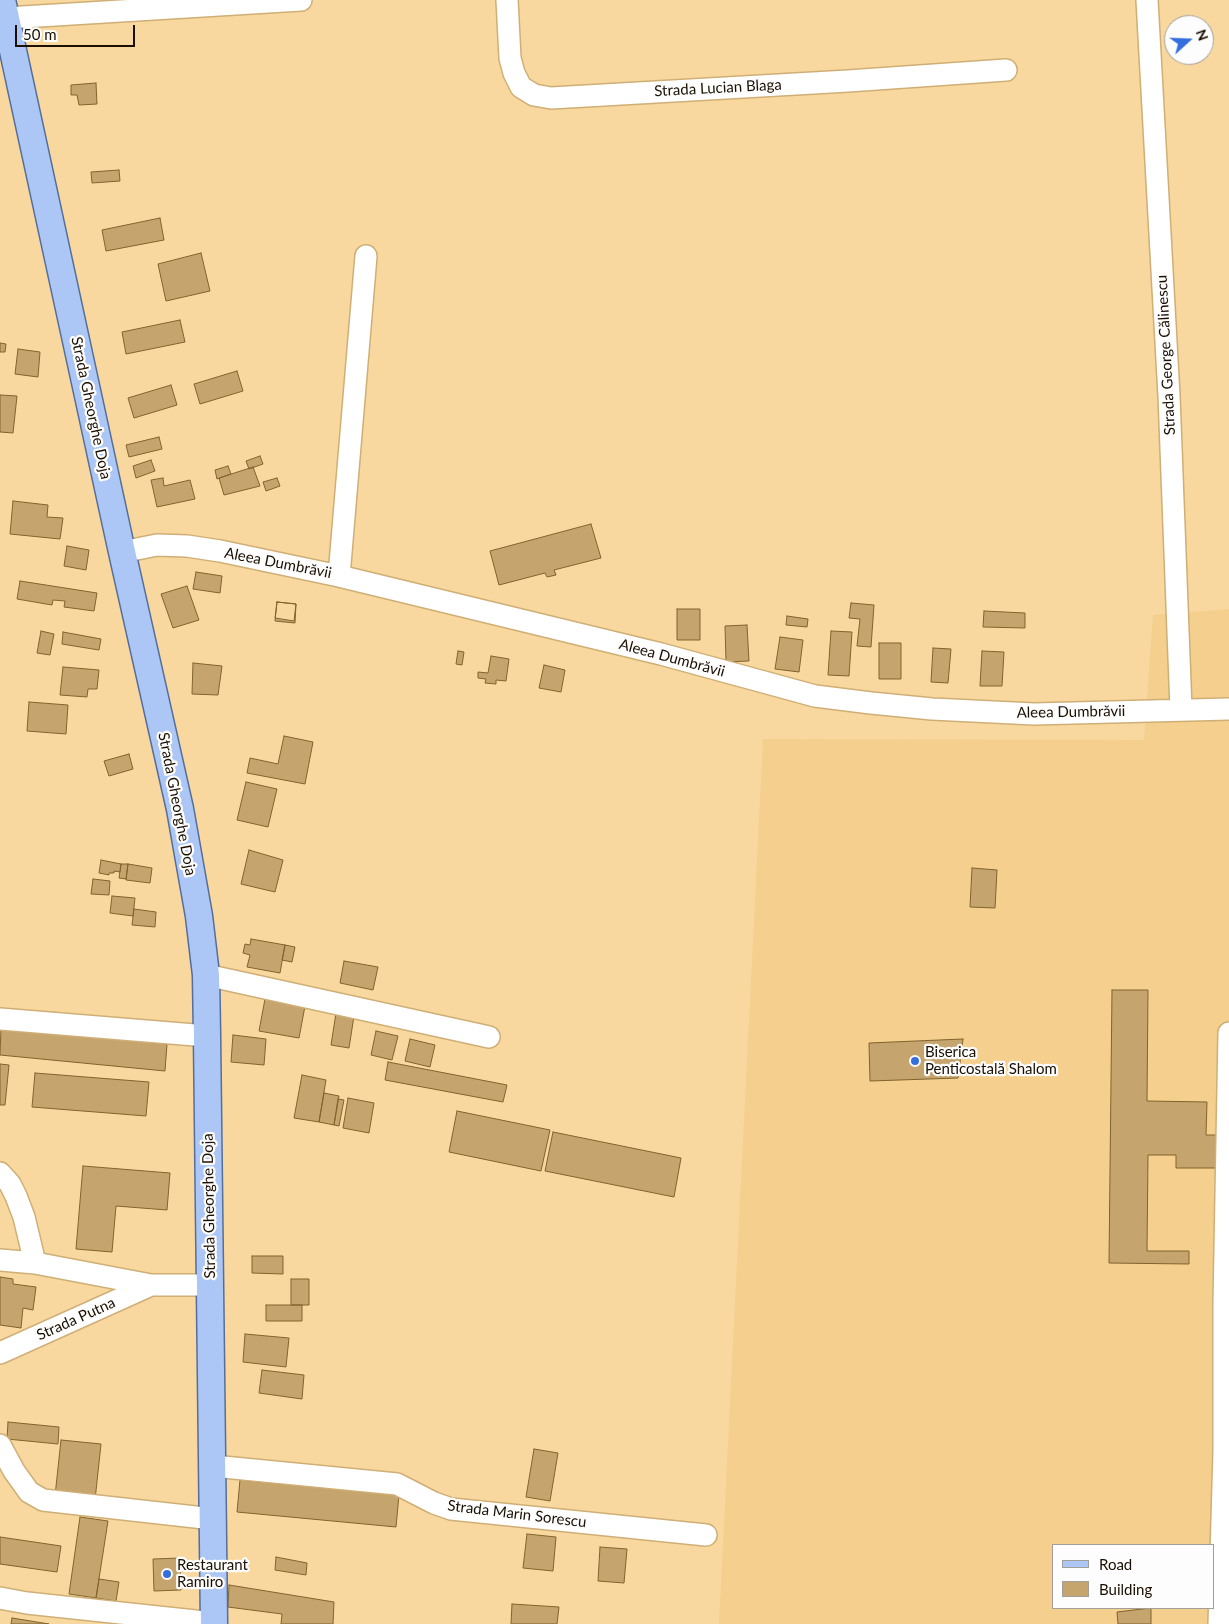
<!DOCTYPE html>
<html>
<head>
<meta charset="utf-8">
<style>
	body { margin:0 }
	#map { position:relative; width:1229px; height:1624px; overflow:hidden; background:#f8d89e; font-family:Lato,sans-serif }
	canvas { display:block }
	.legend { position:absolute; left:1052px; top:1544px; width:162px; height:65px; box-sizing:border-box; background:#fdfdfd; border:1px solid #a29e98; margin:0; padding:6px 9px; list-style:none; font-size:15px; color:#1a0f00 }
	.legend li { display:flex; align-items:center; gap:10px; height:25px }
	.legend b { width:25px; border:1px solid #a29e98 }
	.north { position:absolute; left:1164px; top:15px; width:50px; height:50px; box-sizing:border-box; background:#fdfdfd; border:1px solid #a29e98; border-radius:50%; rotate:70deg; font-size:14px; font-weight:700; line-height:20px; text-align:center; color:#1a0f00 }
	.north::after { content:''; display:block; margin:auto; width:18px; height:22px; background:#346fdd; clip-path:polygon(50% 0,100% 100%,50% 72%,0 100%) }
	.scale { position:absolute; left:15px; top:25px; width:120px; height:22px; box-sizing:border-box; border:2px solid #1a0f00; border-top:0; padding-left:6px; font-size:15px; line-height:18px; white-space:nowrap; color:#1a0f00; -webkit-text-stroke:4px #fdfdfd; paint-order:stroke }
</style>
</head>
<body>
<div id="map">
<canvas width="1229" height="1624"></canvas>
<ul class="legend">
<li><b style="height:6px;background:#acc7f5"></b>Road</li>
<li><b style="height:14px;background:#c5a56d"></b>Building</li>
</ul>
<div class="north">N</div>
<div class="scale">50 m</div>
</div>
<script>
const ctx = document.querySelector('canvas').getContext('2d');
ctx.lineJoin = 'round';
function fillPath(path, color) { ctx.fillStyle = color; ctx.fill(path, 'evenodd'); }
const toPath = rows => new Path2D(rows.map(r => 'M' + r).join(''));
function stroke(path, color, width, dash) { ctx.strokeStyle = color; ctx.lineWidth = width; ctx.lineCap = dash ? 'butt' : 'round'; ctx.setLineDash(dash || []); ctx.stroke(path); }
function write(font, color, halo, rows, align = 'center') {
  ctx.font = font + ' Lato,sans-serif'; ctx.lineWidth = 4.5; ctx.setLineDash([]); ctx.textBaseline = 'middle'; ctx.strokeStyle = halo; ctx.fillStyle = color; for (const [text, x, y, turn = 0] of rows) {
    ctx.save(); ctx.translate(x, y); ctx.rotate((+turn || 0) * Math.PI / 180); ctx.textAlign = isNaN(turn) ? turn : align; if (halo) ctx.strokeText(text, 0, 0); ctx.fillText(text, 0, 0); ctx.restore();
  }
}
const built = toPath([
	[1229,609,1229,1624,719,1624,763,739,1144,740,1153,615],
	[1053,1545,1213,1545,1213,1608,1053,1608]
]);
const building = toPath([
	[96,83,97,104,79,105,77,95,71,95,71,85,96,83],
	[119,170,120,181,92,183,91,172,119,170],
	[160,218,164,240,106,251,102,230,160,218],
	[201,253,210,291,166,301,158,264,201,253],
	[180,320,185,342,126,354,122,332,180,320],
	[0,343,6,344,5,352,0,352,0,343],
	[18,349,40,352,38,377,15,374,18,349],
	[237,371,243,391,200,404,194,384,237,371],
	[171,385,177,405,134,418,128,398,171,385],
	[0,395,17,396,13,433,0,432,0,395],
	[159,437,162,449,129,457,126,445,159,437],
	[260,456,263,464,249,469,246,461,260,456],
	[151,460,155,471,136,478,133,466,151,460],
	[228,466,231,474,217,479,215,470,228,466],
	[253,467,260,486,224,495,219,478,253,467],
	[163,478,164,486,190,480,195,499,157,507,151,480,163,478],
	[277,478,280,486,266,491,263,482,277,478],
	[13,501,48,505,47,517,63,518,60,539,10,534,13,501],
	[591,524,601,558,554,570,556,575,547,577,545,573,499,585,490,551,591,524],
	[67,546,89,550,86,570,64,566,67,546],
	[196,572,222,576,220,593,193,589,196,572],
	[20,581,97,593,94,611,64,607,65,601,53,600,52,605,17,599,20,581],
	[187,586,199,620,173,628,161,594,187,586],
	[277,602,296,604,294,621,275,618,277,602],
	[277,602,296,604,295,623,275,621,277,602],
	[851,603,874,605,871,647,857,646,860,619,849,618,851,603],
	[677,609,700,609,700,640,677,640,677,609],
	[984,611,1025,613,1025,628,983,627,984,611],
	[787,616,808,619,807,627,786,625,787,616],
	[747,625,749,661,726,662,725,626,747,625],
	[41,631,54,634,50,655,37,653,41,631],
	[831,631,852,632,849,676,828,675,831,631],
	[63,632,101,639,99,650,62,644,63,632],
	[780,637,803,640,799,672,775,669,780,637],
	[879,643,901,643,901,679,879,679,879,643],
	[933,648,951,649,948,683,931,682,933,648],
	[458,651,464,652,462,665,456,664,458,651],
	[982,651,1004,652,1002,686,980,686,982,651],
	[491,656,509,659,506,681,496,680,496,684,485,683,486,679,478,678,478,672,488,673,491,656],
	[193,663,222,666,218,695,192,694,193,663],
	[544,665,565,670,561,692,539,688,544,665],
	[63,667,99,670,97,689,88,689,87,697,60,695,63,667],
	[29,702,68,705,66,734,27,731,29,702],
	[284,736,313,742,305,784,247,773,250,758,278,764,284,736],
	[129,754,133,769,109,776,104,761,129,754],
	[246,782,277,789,268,827,237,820,246,782],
	[249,850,283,860,275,892,241,884,249,850],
	[101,860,121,864,120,872,114,871,114,873,109,873,109,875,99,873,101,860],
	[121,864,128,864,126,879,119,878,121,864],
	[128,864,152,868,150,883,126,880,128,864],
	[972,868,997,870,995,908,970,907,972,868],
	[93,879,110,881,109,895,91,894,93,879],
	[112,896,135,898,133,916,110,913,112,896],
	[134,909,156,912,155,927,132,925,134,909],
	[251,939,285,945,280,973,247,967,250,955,243,953,245,944,250,945,251,939],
	[285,945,295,947,292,962,282,960,285,945],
	[344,961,378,967,373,990,340,983,344,961],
	[1112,990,1148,990,1147,1101,1207,1102,1206,1135,1219,1135,1219,1168,1176,1168,1176,1155,1148,1155,1147,1251,1189,1251,1189,1264,1109,1263,1112,990],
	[265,999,305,1006,299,1038,259,1031,265,999],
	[336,1013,354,1016,349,1048,331,1045,336,1013],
	[1,1028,167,1044,165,1071,0,1055,1,1028],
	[376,1031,398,1036,392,1060,371,1055,376,1031],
	[233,1035,266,1039,264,1065,231,1062,233,1035],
	[410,1039,435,1045,430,1067,405,1061,410,1039],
	[963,1039,958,1078,870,1081,869,1043,963,1039],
	[388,1062,507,1085,503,1102,385,1080,388,1062],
	[0,1064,9,1065,5,1105,0,1105,0,1064],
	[35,1073,149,1082,146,1116,32,1107,35,1073],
	[302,1075,326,1080,319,1122,294,1118,302,1075],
	[324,1093,339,1096,334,1125,319,1122,324,1093],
	[348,1098,374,1103,369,1133,343,1128,348,1098],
	[338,1099,344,1100,339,1126,334,1125,338,1099],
	[457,1111,550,1130,541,1171,449,1152,457,1111],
	[553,1132,681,1158,674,1197,545,1171,553,1132],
	[83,1166,170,1173,167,1210,116,1206,112,1252,76,1249,83,1166],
	[252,1256,283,1256,283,1274,252,1273,252,1256],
	[0,1277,13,1279,13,1284,36,1287,33,1310,23,1308,21,1328,0,1325,0,1277],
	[291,1279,309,1279,309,1305,291,1305,291,1279],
	[266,1305,302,1305,302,1321,266,1321,266,1305],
	[245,1334,289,1338,286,1367,243,1362,245,1334],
	[262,1370,304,1375,302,1399,259,1393,262,1370],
	[8,1422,59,1427,58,1444,7,1439,8,1422],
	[61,1440,101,1444,95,1500,55,1496,61,1440],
	[534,1449,558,1453,550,1501,526,1497,534,1449],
	[240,1480,399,1495,396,1527,237,1512,240,1480],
	[80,1517,108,1521,96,1598,69,1594,80,1517],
	[527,1534,556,1537,553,1571,523,1568,527,1534],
	[0,1537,61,1546,57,1572,0,1564,0,1537],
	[600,1547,627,1549,624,1583,598,1581,600,1547],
	[276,1557,307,1563,306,1575,275,1570,276,1557],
	[180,1558,181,1590,154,1591,153,1559,180,1558],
	[99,1579,119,1582,116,1601,96,1598,99,1579],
	[229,1585,334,1602,333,1624,281,1624,282,1614,228,1607,229,1585],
	[512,1604,559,1607,557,1624,511,1624,512,1604],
	[1151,1608,1151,1624,1118,1624,1117,1612,1151,1608],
	[12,1618,49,1624,11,1624,12,1618]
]);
const minor = toPath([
	[507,0,510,58,514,73,521,87,534,95,551,98,848,81,1006,70],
	[1147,0,1169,396,1181,709],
	[6,18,301,0],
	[122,552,157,545,187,546,220,551,339,576,661,654,815,696,871,703,932,709,1034,714,1229,709],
	[339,576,366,256],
	[206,975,489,1037],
	[0,1019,207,1036],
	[0,1173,10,1184,16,1196,24,1217,35,1263],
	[0,1260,35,1263,151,1285,210,1285],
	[0,1353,151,1285],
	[0,1445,14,1471,29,1492,43,1500,213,1519],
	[213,1466,397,1484,434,1503,451,1509,706,1535],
	[0,1598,27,1603,214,1623],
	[1219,1624,1224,1451,1224,1304,1229,1033]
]);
const major = toPath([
	[2,0,122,552,180,809,199,916,206,975,207,1036,214,1624]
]);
const markers = [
	[915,1061,5,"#346fdd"],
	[167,1574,5,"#346fdd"]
];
const streetNames = [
	["Strada Lucian Blaga",718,88,-3],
	["Strada George Călinescu",1166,355,-93],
	["Strada Gheorghe Doja",91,408,78],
	["Aleea Dumbrăvii",278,563,11],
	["Aleea Dumbrăvii",672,658,15],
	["Aleea Dumbrăvii",1071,712,-1],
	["Strada Gheorghe Doja",177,804,79],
	["Strada Gheorghe Doja",209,1206,-91],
	["Strada Putna",76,1319,-24],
	["Strada Marin Sorescu",517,1514,7]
];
const poiNames = [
	["Biserica",925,1052],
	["Penticostală Shalom",925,1069],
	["Restaurant",177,1565],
	["Ramiro",177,1582]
];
fillPath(built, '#f4cf8d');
fillPath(building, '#c5a56d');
stroke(building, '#81642c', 1);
stroke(minor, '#cfaf76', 24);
stroke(major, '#556e9b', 29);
stroke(minor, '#fff', 21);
stroke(major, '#acc7f5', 26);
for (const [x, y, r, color] of markers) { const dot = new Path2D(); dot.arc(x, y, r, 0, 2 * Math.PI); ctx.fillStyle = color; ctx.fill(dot); stroke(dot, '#fdfdfd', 2); }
write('15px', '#1a0f00', '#fdfdfd', streetNames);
write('15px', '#1a0f00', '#fdfdfd', poiNames, 'left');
</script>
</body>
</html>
